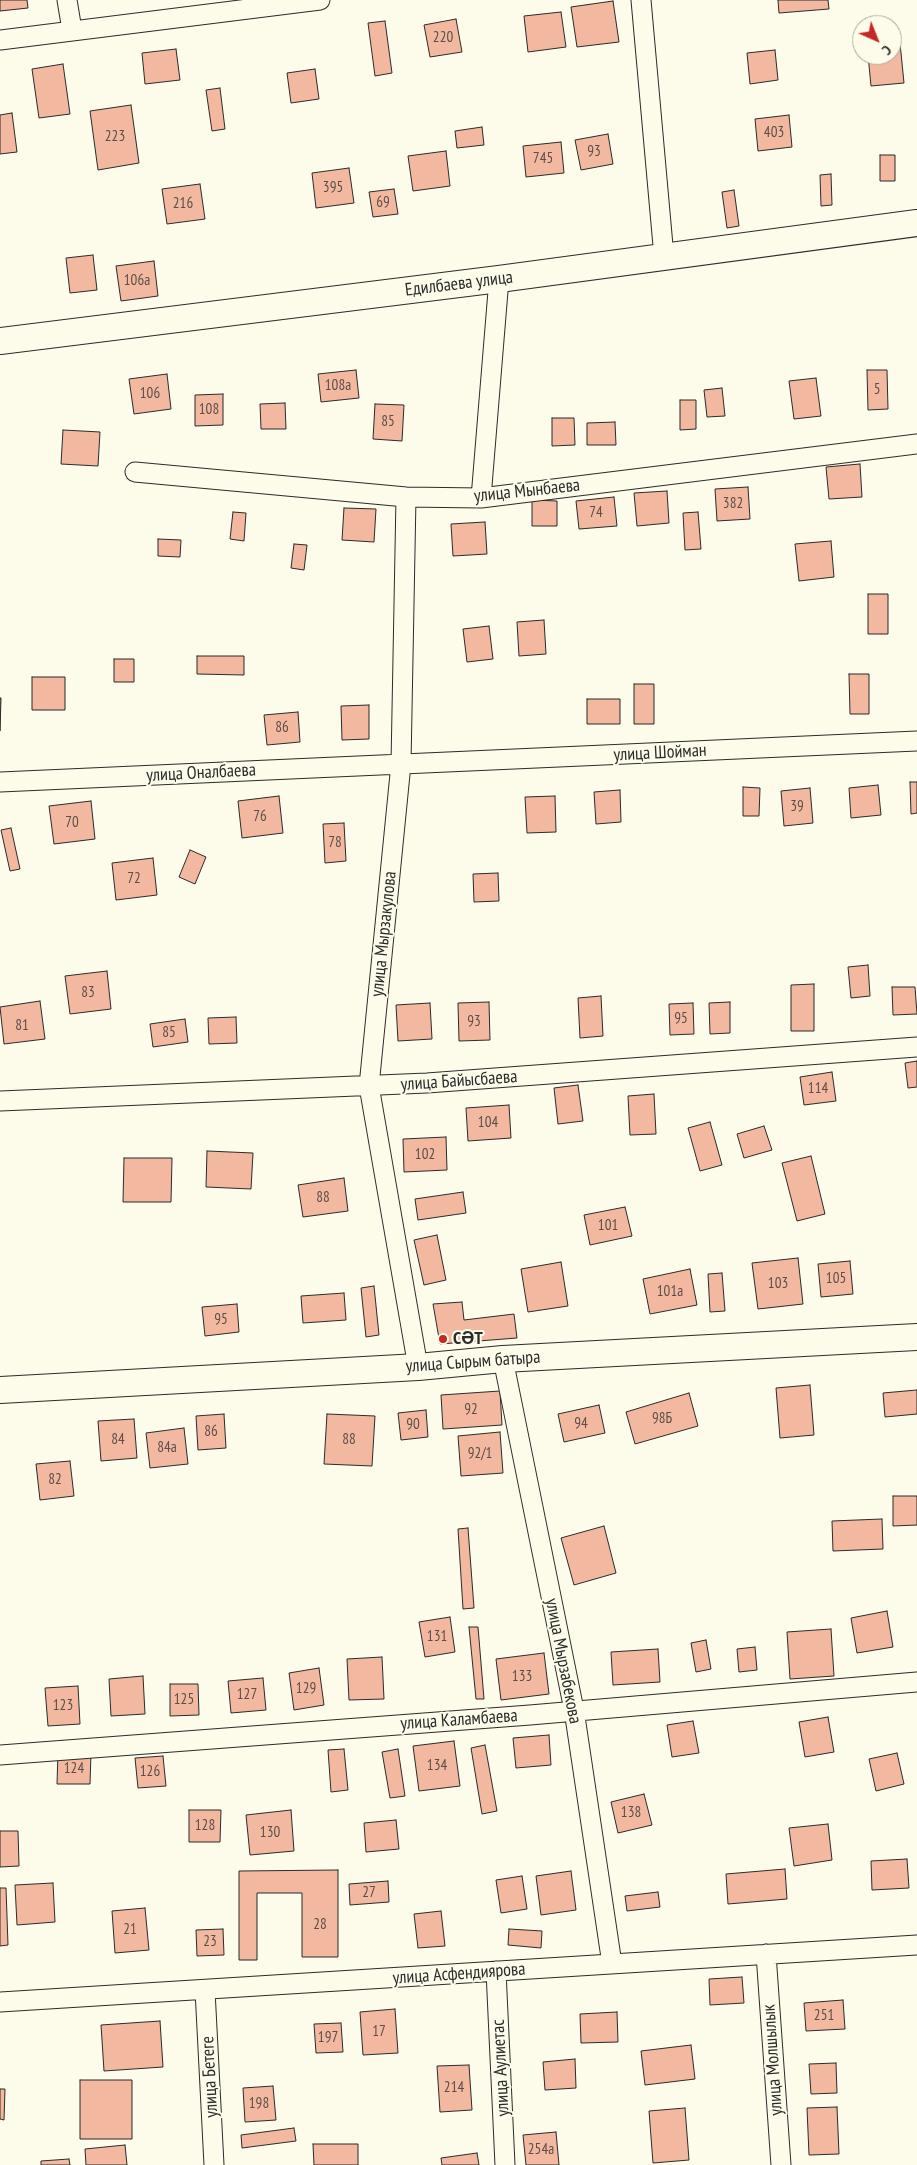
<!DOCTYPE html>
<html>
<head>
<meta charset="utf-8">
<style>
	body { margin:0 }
	#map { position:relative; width:917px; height:2165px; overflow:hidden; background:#fdfbea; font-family:"PT Sans Narrow",sans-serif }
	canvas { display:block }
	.north { position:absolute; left:852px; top:15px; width:50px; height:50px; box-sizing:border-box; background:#fdfbea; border:1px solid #a9a89e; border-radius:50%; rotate:136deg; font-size:14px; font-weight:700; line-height:20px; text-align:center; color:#2b2b2b }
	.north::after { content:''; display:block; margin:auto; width:18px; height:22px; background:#c62828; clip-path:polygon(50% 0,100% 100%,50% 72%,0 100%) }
</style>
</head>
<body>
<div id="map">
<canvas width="917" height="2165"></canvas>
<div class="north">С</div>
</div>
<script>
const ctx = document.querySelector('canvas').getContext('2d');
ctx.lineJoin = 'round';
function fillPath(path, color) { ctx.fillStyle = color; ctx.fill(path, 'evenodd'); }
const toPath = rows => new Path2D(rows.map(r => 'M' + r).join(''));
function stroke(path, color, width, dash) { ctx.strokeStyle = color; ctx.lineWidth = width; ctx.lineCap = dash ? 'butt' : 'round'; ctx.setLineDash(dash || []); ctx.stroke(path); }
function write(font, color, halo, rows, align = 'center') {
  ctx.font = font + ' "PT Sans Narrow",sans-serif'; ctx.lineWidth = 4; ctx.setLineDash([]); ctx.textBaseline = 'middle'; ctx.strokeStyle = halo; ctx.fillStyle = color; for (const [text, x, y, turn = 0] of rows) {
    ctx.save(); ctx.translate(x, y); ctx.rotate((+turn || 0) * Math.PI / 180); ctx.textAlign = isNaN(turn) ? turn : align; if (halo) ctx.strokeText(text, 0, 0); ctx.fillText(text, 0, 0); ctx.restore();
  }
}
const building = toPath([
	[0,0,27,0,28,8,0,11,0,0],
	[778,0,828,0,829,9,779,13,778,0],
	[613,1,619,42,577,47,571,7,613,1],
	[561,12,566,47,528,52,524,16,561,12],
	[456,19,462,52,430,57,424,25,456,19],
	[385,21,392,73,375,76,368,23,385,21],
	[892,33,899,33,904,83,871,86,868,55,892,55,892,33],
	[176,49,180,80,145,84,142,53,176,49],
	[775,50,778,80,750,84,747,53,775,50],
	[63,64,70,114,39,118,32,69,63,64],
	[315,69,319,99,291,103,287,73,315,69],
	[220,88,225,129,212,131,206,90,220,88],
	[131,105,139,163,98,170,90,111,131,105],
	[12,113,17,152,0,154,0,115,12,113],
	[789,115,792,147,758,151,755,119,789,115],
	[482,127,484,145,457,148,455,131,482,127],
	[608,134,613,164,581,170,575,140,608,134],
	[561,142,564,173,526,177,523,146,561,142],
	[446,151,450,186,413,191,408,156,446,151],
	[880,155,895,155,895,181,880,181,880,155],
	[349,168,354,203,316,208,312,173,349,168],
	[831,174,832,205,821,206,820,175,831,174],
	[200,184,205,219,167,224,162,189,200,184],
	[394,189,398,214,373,217,369,192,394,189],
	[734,190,739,226,727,228,722,192,734,190],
	[93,255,97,290,70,293,66,258,93,255],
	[154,261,158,296,121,301,116,266,154,261],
	[356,370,359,398,321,402,318,374,356,370],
	[867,370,887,370,888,409,868,410,867,370],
	[167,374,171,409,134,414,129,379,167,374],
	[816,378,821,416,794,419,789,381,816,378],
	[722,388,725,416,707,417,704,390,722,388],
	[223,394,223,425,195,426,195,395,223,394],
	[680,400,696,400,696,429,680,430,680,400],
	[285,403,286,429,261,429,260,404,285,403],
	[375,404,404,405,402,441,373,439,375,404],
	[552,418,574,418,575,445,552,446,552,418],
	[615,422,616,445,587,445,587,423,615,422],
	[63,430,100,432,98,466,61,464,63,430],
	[860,464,862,497,829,499,826,467,860,464],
	[748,487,750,519,717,521,715,489,748,487],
	[667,491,669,523,637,526,634,493,667,491],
	[614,497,617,526,579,529,576,501,614,497],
	[532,500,557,501,557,526,532,526,532,500],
	[344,508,376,509,374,542,342,540,344,508],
	[233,512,246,513,244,541,230,539,233,512],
	[698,512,701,549,685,550,683,513,698,512],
	[485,522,487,554,453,556,451,524,485,522],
	[158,539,181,540,180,557,158,556,158,539],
	[831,541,834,577,799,581,795,544,831,541],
	[294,544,307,545,304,570,291,568,294,544],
	[868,594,888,594,888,634,868,634,868,594],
	[544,620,546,654,519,656,517,622,544,620],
	[489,626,493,659,467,662,463,629,489,626],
	[197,656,244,656,244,675,197,674,197,656],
	[114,659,134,659,134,682,114,682,114,659],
	[849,674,869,674,869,714,850,714,849,674],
	[32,677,65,677,65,710,32,710,32,677],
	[634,684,654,684,654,724,634,724,634,684],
	[0,698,1,698,0,731,0,698],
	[587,699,620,699,620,724,587,724,587,699],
	[369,705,369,739,342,740,341,706,369,705],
	[298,712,300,742,267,745,264,715,298,712],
	[910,782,917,782,917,813,911,814,910,782],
	[878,785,881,815,851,818,849,788,878,785],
	[743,787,760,788,759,816,743,816,743,787],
	[810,788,813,823,784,826,781,791,810,788],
	[620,790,621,822,596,824,594,792,620,790],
	[279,796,283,833,242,838,238,801,279,796],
	[555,796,556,832,527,833,525,797,555,796],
	[91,801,95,839,54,844,49,806,91,801],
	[344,823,346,861,325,863,323,824,344,823],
	[11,828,20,869,10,871,1,830,11,828],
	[190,850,206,857,195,884,179,877,190,850],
	[153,858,157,895,116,900,112,863,153,858],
	[498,873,499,901,474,902,473,874,498,873],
	[868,965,870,996,851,998,848,967,868,965],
	[107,971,111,1009,70,1014,65,976,107,971],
	[814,984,814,1031,791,1031,791,985,814,984],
	[892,987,915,987,917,1014,893,1015,892,987],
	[601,996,603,1036,580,1038,578,998,601,996],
	[40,1001,45,1039,4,1044,0,1007,40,1001],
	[489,1002,490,1040,459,1041,458,1003,489,1002],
	[730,1002,730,1033,710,1034,709,1003,730,1002],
	[430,1003,432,1039,398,1041,396,1005,430,1003],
	[693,1003,694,1034,670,1035,669,1004,693,1003],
	[236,1017,237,1043,209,1044,208,1018,236,1017],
	[185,1019,188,1042,153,1047,150,1024,185,1019],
	[917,1061,917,1087,908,1088,905,1063,917,1061],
	[832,1072,836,1101,804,1105,800,1077,832,1072],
	[578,1085,583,1121,558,1124,554,1088,578,1085],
	[654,1094,656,1134,630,1135,628,1096,654,1094],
	[509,1105,511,1138,468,1141,466,1108,509,1105],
	[710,1122,722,1165,700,1171,688,1128,710,1122],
	[764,1126,772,1150,744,1158,737,1134,764,1126],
	[446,1137,447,1170,404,1172,403,1139,446,1137],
	[207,1151,253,1153,251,1189,206,1187,207,1151],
	[811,1156,825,1214,797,1221,782,1163,811,1156],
	[124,1158,172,1158,171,1202,123,1202,124,1158],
	[344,1178,348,1211,303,1217,298,1185,344,1178],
	[463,1192,466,1213,418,1220,415,1199,463,1192],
	[625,1207,632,1236,590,1245,584,1215,625,1207],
	[437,1235,446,1280,424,1285,414,1240,437,1235],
	[798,1258,803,1304,758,1309,752,1263,798,1258],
	[850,1261,853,1294,821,1297,818,1264,850,1261],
	[561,1262,568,1306,528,1312,521,1269,561,1262],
	[690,1269,697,1305,650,1314,643,1279,690,1269],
	[722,1273,725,1311,710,1312,708,1274,722,1273],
	[374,1286,379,1335,366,1337,361,1288,374,1286],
	[344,1293,346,1320,303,1323,301,1296,344,1293],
	[462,1302,464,1320,514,1314,517,1338,440,1344,433,1304,462,1302],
	[237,1304,239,1332,205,1336,202,1307,237,1304],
	[810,1385,814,1435,780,1438,776,1388,810,1385],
	[917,1390,917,1414,885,1417,883,1393,917,1390],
	[500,1391,502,1425,443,1429,441,1395,500,1391],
	[689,1393,698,1426,635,1444,626,1412,689,1393],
	[599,1405,605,1433,564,1442,558,1414,599,1405],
	[426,1410,428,1437,401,1440,398,1413,426,1410],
	[224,1414,226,1448,198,1450,196,1416,224,1414],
	[327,1414,375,1416,372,1466,324,1464,327,1414],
	[134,1419,137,1458,101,1461,98,1421,134,1419],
	[184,1428,188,1464,150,1468,146,1433,184,1428],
	[500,1432,503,1473,461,1476,458,1436,500,1432],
	[70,1461,74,1496,40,1500,36,1464,70,1461],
	[893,1496,917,1496,917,1525,893,1526,893,1496],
	[882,1519,883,1549,833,1551,832,1521,882,1519],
	[604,1526,616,1573,574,1585,561,1538,604,1526],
	[468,1528,474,1608,463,1609,458,1529,468,1528],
	[887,1611,893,1647,857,1653,851,1618,887,1611],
	[450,1617,455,1652,425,1657,419,1622,450,1617],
	[469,1627,478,1627,484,1699,476,1699,469,1627],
	[831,1629,834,1676,790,1679,787,1632,831,1629],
	[706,1640,711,1669,696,1672,691,1643,706,1640],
	[755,1647,757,1670,739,1672,737,1649,755,1647],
	[658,1649,660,1682,613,1685,611,1652,658,1649],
	[544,1653,549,1694,501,1700,496,1659,544,1653],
	[382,1657,384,1699,349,1700,347,1659,382,1657],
	[319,1668,324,1705,294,1710,289,1673,319,1668],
	[143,1676,145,1714,111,1716,109,1679,143,1676],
	[263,1678,266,1710,231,1713,228,1681,263,1678],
	[170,1684,198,1684,199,1715,170,1716,170,1684],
	[78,1686,80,1724,48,1726,45,1688,78,1686],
	[828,1717,834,1752,805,1757,799,1722,828,1717],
	[693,1721,699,1753,672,1757,667,1725,693,1721],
	[549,1735,551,1765,516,1768,513,1738,549,1735],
	[454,1741,460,1786,419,1791,413,1746,454,1741],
	[485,1745,497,1811,482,1814,471,1748,485,1745],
	[344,1749,348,1790,331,1792,328,1750,344,1749],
	[398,1749,405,1796,390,1798,382,1752,398,1749],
	[58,1752,91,1753,90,1784,57,1784,58,1752],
	[897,1753,904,1784,876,1791,869,1759,897,1753],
	[163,1756,166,1786,138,1788,135,1758,163,1756],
	[644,1794,652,1825,618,1833,611,1802,644,1794],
	[189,1810,221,1810,220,1842,189,1842,189,1810],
	[291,1810,294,1851,250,1855,246,1815,291,1810],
	[396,1820,399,1849,366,1852,364,1823,396,1820],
	[828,1824,832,1860,794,1866,789,1828,828,1824],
	[0,1831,18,1831,19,1866,0,1867,0,1831],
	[907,1859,909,1888,872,1890,871,1861,907,1859],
	[785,1869,787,1899,728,1904,726,1874,785,1869],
	[338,1870,338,1957,302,1957,302,1893,257,1893,257,1960,239,1960,239,1871,338,1870],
	[571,1871,576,1910,541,1915,536,1876,571,1871],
	[522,1876,527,1909,501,1913,496,1880,522,1876],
	[388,1881,389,1902,350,1905,349,1884,388,1881],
	[53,1883,55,1922,17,1925,15,1885,53,1883],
	[0,1888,6,1888,8,1945,0,1946,0,1888],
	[658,1892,660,1907,627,1911,625,1896,658,1892],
	[145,1908,149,1950,115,1953,112,1911,145,1908],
	[441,1911,445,1946,418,1948,414,1914,441,1911],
	[223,1929,224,1955,197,1956,196,1930,223,1929],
	[509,1929,542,1931,541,1948,508,1945,509,1929],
	[742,1977,744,2003,710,2005,709,1979,742,1977],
	[843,2000,845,2029,806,2031,804,2003,843,2000],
	[395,2009,398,2053,363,2055,360,2012,395,2009],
	[617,2012,618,2042,581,2043,580,2014,617,2012],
	[160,2021,163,2067,104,2071,101,2025,160,2021],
	[341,2023,343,2052,316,2053,314,2024,341,2023],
	[691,2045,695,2079,645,2085,641,2051,691,2045],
	[575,2059,576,2088,545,2090,543,2062,575,2059],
	[836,2063,837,2093,811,2094,809,2064,836,2063],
	[469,2065,472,2110,440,2112,437,2066,469,2065],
	[80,2080,132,2080,132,2139,80,2139,80,2080],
	[273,2086,276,2120,245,2122,243,2088,273,2086],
	[0,2089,5,2089,4,2120,0,2119,0,2089],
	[837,2107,839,2154,809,2155,807,2108,837,2107],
	[685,2108,689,2160,653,2163,649,2111,685,2108],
	[294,2128,296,2141,242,2148,241,2135,294,2128],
	[556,2132,559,2165,526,2165,523,2135,556,2132],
	[313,2144,358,2144,358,2165,314,2165,313,2144],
	[125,2145,127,2165,86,2165,85,2149,125,2145],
	[477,2153,479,2165,442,2165,441,2158,477,2153],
	[69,2159,70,2165,41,2165,41,2161,69,2159]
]);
const street = toPath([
	[67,0,72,30],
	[641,0,664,257],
	[0,40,320,0],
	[135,472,406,497,481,498,917,444],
	[406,497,401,764,369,1086,418,1367],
	[481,498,499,279],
	[0,782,917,741],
	[0,1101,427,1083,917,1047],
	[503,1359,574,1710,612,1964],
	[0,1755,530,1715,917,1682],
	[766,1954,781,2165],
	[496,1971,505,2165],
	[205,1990,214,2165],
	[0,2002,917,1945]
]);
const secondary = toPath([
	[0,341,499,279,917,223],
	[0,1390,418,1367,503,1359,917,1337]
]);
const markers = [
	[443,1339,5,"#c62828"]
];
const numberNames = [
	["220",443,38],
	["403",774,133],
	["223",115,137],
	["93",594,152],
	["745",543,159],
	["395",333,188],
	["69",383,203],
	["216",183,204],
	["106а",137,281],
	["108а",338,386],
	["5",877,390],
	["106",150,394],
	["108",209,410],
	["85",388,422],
	["382",733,504],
	["74",596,513],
	["86",282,728],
	["39",797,807],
	["76",260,817],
	["70",72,823],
	["78",335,843],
	["72",134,879],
	["83",88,993],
	["95",681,1019],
	["93",474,1022],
	["81",22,1026],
	["85",169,1033],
	["114",818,1089],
	["104",488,1123],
	["102",425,1155],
	["88",323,1198],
	["101",608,1226],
	["105",836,1279],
	["103",778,1284],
	["101а",670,1292],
	["95",221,1320],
	["92",471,1410],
	["98Б",662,1419],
	["94",581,1424],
	["90",413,1425],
	["86",211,1432],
	["84",118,1440],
	["88",349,1440],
	["84а",167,1448],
	["92/1",480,1454],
	["82",55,1480],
	["131",437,1637],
	["133",522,1677],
	["129",306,1689],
	["127",247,1695],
	["125",184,1700],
	["123",63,1706],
	["134",437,1766],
	["124",74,1769],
	["126",150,1772],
	["138",631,1813],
	["128",205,1826],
	["130",270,1833],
	["27",369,1893],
	["28",320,1925],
	["21",130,1930],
	["23",210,1942],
	["251",824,2016],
	["17",379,2032],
	["197",328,2038],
	["214",454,2088],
	["198",259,2104],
	["254а",541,2150]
];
const streetNames = [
	["Едилбаева улица",459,284,-7],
	["улица Мынбаева",527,491,-6],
	["улица Шойман",660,753,-3],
	["улица Оналбаева",201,773,-3],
	["улица Мырзакулова",384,934,-84],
	["улица Байысбаева",459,1081,-4],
	["улица Сырым батыра",473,1362,-4],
	["улица Мырзабекова",563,1661,79],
	["улица Каламбаева",459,1720,-4],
	["улица Асфендиярова",459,1974,-4],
	["улица Молшылык",773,2060,-94],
	["улица Аулиетас",501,2068,-93],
	["улица Бетеге",210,2077,-93]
];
const poiNames = [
	["СƏТ",453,1339]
];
fillPath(building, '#f2b8a0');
stroke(building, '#2b2b2b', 1);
stroke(street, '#2b2b2b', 21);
stroke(secondary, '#2b2b2b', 28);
stroke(street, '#fdfbea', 19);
stroke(secondary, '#fdfbea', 26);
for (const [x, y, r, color] of markers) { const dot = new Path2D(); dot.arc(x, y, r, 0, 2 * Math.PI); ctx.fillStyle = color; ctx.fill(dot); stroke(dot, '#fdfbea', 2); }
write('15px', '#5d4e48', null, numberNames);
write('18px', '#2b2b2b', '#fdfbea', streetNames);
write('bold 18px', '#2b2b2b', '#fdfbea', poiNames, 'left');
</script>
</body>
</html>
